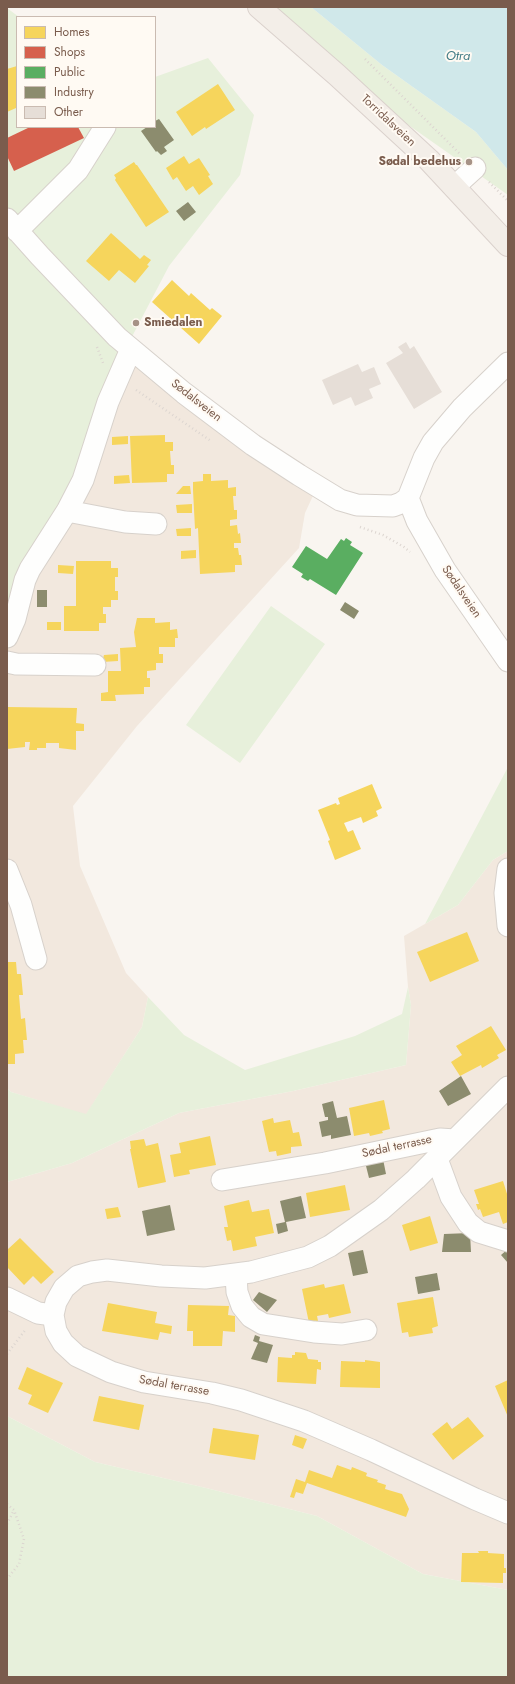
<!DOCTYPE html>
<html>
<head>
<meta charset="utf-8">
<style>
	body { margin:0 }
	#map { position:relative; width:515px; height:1684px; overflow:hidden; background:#f9f5f0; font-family:Jost,sans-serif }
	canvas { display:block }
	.frame { position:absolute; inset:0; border:8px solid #7a5c4d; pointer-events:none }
	.legend { position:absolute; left:16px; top:16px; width:140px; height:112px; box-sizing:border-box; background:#fffaf3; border:1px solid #cabbb1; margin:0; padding:5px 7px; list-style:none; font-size:12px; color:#7a5c4d }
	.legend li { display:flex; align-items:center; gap:8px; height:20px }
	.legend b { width:20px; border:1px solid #cabbb1 }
</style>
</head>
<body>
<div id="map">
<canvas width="515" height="1684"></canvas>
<div class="frame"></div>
<ul class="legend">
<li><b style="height:11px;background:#f6d55c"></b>Homes</li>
<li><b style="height:11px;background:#d6604d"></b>Shops</li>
<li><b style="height:11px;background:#5aae61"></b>Public</li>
<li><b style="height:11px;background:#8c8c6e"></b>Industry</li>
<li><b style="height:11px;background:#e6ded7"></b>Other</li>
</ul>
</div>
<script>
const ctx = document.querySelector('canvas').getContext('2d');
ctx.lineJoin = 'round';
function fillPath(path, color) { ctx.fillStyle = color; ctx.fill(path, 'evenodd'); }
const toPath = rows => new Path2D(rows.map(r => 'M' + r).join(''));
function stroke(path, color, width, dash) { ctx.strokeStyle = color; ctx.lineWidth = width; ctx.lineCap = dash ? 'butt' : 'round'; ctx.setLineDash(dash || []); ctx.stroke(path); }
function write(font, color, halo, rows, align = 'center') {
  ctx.font = font + ' Jost,sans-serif'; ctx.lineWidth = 4; ctx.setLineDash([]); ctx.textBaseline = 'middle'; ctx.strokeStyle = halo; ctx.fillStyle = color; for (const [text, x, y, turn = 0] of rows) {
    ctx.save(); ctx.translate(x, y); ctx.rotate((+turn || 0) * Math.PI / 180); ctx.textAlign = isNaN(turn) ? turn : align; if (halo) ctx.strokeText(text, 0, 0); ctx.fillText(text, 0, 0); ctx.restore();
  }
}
const residential = toPath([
	[131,339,318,485,305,513,299,548,137,726,73,806,80,866,126,973,148,997,142,1027,86,1115,11,1092,7,1088,7,621],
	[508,851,508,1590,423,1574,317,1516,206,1488,95,1462,7,1416,7,1182,72,1163,179,1113,293,1091,406,1065,411,1005,408,987,404,936,458,905,493,860]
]);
const green = toPath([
	[257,7,311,7,382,65,476,132,508,170,508,195,340,77],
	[7,8,19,17,17,17,17,127,155,127,155,77,208,58,254,115,240,175,169,266,114,371,88,452,7,621],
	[271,606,325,644,240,763,186,725],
	[508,767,508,851,493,860,458,905,425,924],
	[408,987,411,1005,406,1065,293,1091,179,1113,72,1163,7,1182,7,1088,11,1092,86,1114,142,1027,148,997,184,1035,245,1070,355,1036,402,1014],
	[7,1416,95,1462,206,1488,317,1516,423,1574,508,1590,508,1677,7,1677]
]);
const water = toPath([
	[311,7,508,7,508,170,476,132,382,65]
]);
const homes = toPath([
	[17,66,17,110,16,108,7,112,7,69],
	[218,84,235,110,206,129,205,127,192,136,176,112],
	[184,156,189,164,199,158,210,175,208,176,213,184,199,195,193,186,186,191,177,177,173,180,166,168],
	[134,162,136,165,137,165,169,212,146,227,115,180,116,178,114,175],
	[111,233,140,259,144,255,151,260,147,265,149,266,135,283,119,270,109,281,86,261],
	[172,280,189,296,191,293,210,310,212,308,222,316,199,344,152,302],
	[165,435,165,442,173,442,173,451,170,451,171,465,174,465,174,474,167,474,167,482,132,483,130,436],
	[128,436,128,444,112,445,112,437],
	[203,474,211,474,211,481,228,480,228,488,236,487,236,496,233,496,234,510,237,510,237,519,230,520,230,526,237,525,238,534,240,533,241,543,234,543,234,548,238,548,239,555,241,555,242,565,235,565,235,572,200,574,198,528,195,529,193,490,193,482,203,481],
	[129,475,130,483,114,484,114,476],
	[183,486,190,486,191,494,176,494],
	[192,504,192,513,177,513,176,505],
	[191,528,191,536,177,536,176,529],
	[196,550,196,558,181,559,181,551],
	[76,561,111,561,111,568,118,568,118,577,115,577,115,591,118,591,118,600,111,600,111,607,103,607,103,614,106,614,106,623,99,623,99,631,64,631,64,606,76,606],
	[58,565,74,566,73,574,58,573],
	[137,618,155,618,155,623,170,622,170,630,177,629,178,638,175,638,175,647,159,647,159,654,163,654,163,663,156,663,156,670,147,671,147,678,150,678,150,687,144,687,144,694,115,695,116,701,101,701,101,693,108,692,108,671,121,671,120,648,136,647,134,632],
	[47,622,61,622,61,630,47,630],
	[118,654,118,661,102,662,104,655],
	[8,707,77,708,76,723,84,724,84,731,76,731,76,750,59,748,59,743,46,743,46,748,37,748,37,750,29,750,30,742,25,742,25,747,7,749],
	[372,784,382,808,376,811,378,816,363,823,361,817,344,823,348,832,353,830,361,849,335,860,328,841,330,840,318,810,336,803,337,805,340,804,338,798],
	[467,932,479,961,430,982,417,952],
	[7,962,16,962,17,974,21,974,23,995,19,995,21,1019,25,1018,27,1040,23,1040,24,1053,15,1054,15,1064,7,1064],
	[491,1026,506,1050,497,1055,499,1058,482,1068,481,1065,460,1076,451,1062,462,1055,456,1046],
	[384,1100,390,1129,382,1131,383,1133,370,1136,369,1133,354,1136,349,1108],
	[273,1118,274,1123,290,1120,293,1133,299,1132,302,1146,291,1147,291,1153,277,1156,276,1151,269,1152,262,1121],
	[210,1136,216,1165,189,1170,190,1174,174,1177,170,1155,181,1153,179,1143],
	[144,1139,146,1146,158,1143,166,1182,138,1188,130,1149,131,1149,130,1141],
	[503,1181,508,1197,508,1222,503,1224,499,1212,483,1217,480,1209,478,1210,476,1204,479,1204,474,1190],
	[345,1185,350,1210,310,1217,306,1193],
	[249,1200,252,1212,269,1209,274,1233,255,1237,257,1246,233,1251,231,1240,227,1241,224,1227,228,1227,224,1206],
	[118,1207,121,1217,107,1219,105,1209],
	[430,1216,438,1243,410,1251,402,1225],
	[20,1238,54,1272,41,1284,33,1276,24,1285,7,1267,7,1250],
	[324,1284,325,1288,344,1284,351,1313,329,1318,328,1314,317,1316,318,1321,309,1323,302,1289],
	[433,1297,438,1326,432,1328,433,1333,409,1337,408,1332,402,1333,397,1303],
	[108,1303,157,1312,155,1323,172,1326,171,1334,160,1332,158,1340,102,1331],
	[188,1305,229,1306,228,1315,235,1316,235,1332,223,1331,222,1346,193,1346,193,1331,187,1331],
	[295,1352,306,1353,308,1359,318,1360,318,1362,321,1362,321,1370,317,1369,316,1384,277,1382,278,1357,292,1358,292,1355,295,1355],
	[365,1360,380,1362,380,1388,340,1387,341,1361,365,1362],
	[27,1367,63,1383,48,1413,28,1404,32,1395,18,1389],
	[508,1380,508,1417,495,1386],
	[99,1396,144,1405,139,1430,93,1421],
	[468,1417,484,1436,453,1460,432,1434,447,1422,452,1429],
	[213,1428,259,1435,255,1460,209,1453],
	[295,1435,307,1439,303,1449,292,1445],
	[337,1465,351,1470,352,1467,367,1473,366,1476,378,1480,377,1482,386,1485,385,1489,402,1494,409,1509,406,1517,307,1483,303,1494,296,1492,294,1498,290,1497,296,1479,305,1482,309,1470,332,1478],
	[478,1551,488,1551,488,1553,504,1554,504,1568,506,1568,506,1573,503,1573,503,1583,461,1582,462,1553,479,1553]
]);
const shops = toPath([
	[30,127,78,127,84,138,14,171,7,156,7,138]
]);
const public = toPath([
	[346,538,352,542,350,545,363,553,336,595,310,579,308,581,301,577,303,574,292,567,306,546,327,559,341,539,344,541]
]);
const industry = toPath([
	[159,119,174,140,164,147,167,151,161,155,157,151,156,152,141,131,147,127,155,127,155,121],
	[188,202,196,212,184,221,176,211],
	[37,590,47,590,47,607,37,607],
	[345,602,359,611,354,619,340,610],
	[461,1076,471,1094,448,1106,439,1091],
	[333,1101,337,1118,347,1116,351,1135,331,1139,331,1135,322,1137,319,1122,328,1120,328,1117,325,1117,322,1104],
	[382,1154,386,1174,369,1178,364,1158],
	[301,1196,306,1218,286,1222,288,1231,278,1234,276,1224,285,1222,280,1201],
	[170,1205,175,1230,147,1236,142,1211],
	[470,1233,471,1252,442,1252,444,1234],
	[508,1249,508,1263,501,1255],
	[363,1250,368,1273,353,1276,348,1253],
	[437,1273,440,1290,418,1294,415,1277],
	[259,1292,277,1300,267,1312,253,1300],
	[255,1335,260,1337,259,1341,273,1345,267,1363,251,1359,258,1343,253,1341]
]);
const building = toPath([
	[406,342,410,349,414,346,442,392,414,409,386,363,403,353,398,347],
	[358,364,362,372,374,367,381,384,369,389,373,398,355,406,351,397,333,405,322,380]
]);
const path = toPath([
	[365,59,461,155],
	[489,182,508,201],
	[97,347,103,363],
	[136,390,211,441],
	[360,527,383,535,404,547,410,552],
	[7,1354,26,1329],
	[7,1504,14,1510,24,1539,19,1564,7,1579],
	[7,1524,14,1510]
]);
const minor = toPath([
	[454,187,475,168],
	[7,219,40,256,117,337,184,393,253,445,299,475,340,500,357,505,393,506,401,503,408,498,424,458,433,442,462,408,508,363],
	[17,231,78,170,105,127],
	[408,498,417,521,445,570,508,661],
	[67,511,125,522,156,524],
	[7,637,15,619,25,580,30,569,67,511,83,480,108,402,131,349],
	[7,662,16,664,95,665],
	[508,869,505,893,508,926],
	[7,870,21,905,36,959],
	[508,1087,416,1179,381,1210,330,1246,308,1257,251,1272,205,1278,161,1276,107,1270,92,1272,78,1276,64,1288,56,1302,53,1315,56,1331,63,1343,77,1356,111,1372,144,1382,212,1393,241,1400,304,1421,371,1450,475,1499,508,1513],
	[437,1159,451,1197,468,1223,479,1232,508,1241],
	[222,1180,325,1163,440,1139,455,1140],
	[236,1275,237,1292,242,1306,251,1317,263,1324,314,1332,342,1334,366,1330],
	[7,1298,38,1313,53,1315]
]);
const major = toPath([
	[259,7,337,75,429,160,508,245]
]);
const markers = [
	[469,162,4,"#a69286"],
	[136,323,4,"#a69286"]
];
const streetNames = [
	["Torridalsveien",388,121,43],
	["Sødalsveien",196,401,38],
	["Sødalsveien",461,592,56],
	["Sødal terrasse",397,1147,-12],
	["Sødal terrasse",174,1386,10]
];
const poiNames = [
	["Sødal bedehus",461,162],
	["Smiedalen",144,323,"left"]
];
const waterNames = [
	["Otra",458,57]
];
fillPath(residential, '#f2e8de');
fillPath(green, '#e7f0db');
fillPath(water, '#d0e8ea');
fillPath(homes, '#f6d55c');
fillPath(shops, '#d6604d');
fillPath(public, '#5aae61');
fillPath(industry, '#8c8c6e');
fillPath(building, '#e6ded7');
stroke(minor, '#d7d1cb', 23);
stroke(major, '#dad1cc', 24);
stroke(path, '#dcd5d0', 2.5, [1, 3]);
stroke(minor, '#fefefd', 21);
stroke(major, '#f3eee8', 22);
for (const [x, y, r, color] of markers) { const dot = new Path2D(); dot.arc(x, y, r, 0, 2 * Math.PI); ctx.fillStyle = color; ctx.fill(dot); stroke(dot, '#fffaf3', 1.5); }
write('12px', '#7a5c4d', '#fffaf3', streetNames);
write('bold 12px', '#7a5c4d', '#fffaf3', poiNames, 'right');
write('italic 13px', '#437c86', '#fffaf3', waterNames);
</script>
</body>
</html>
